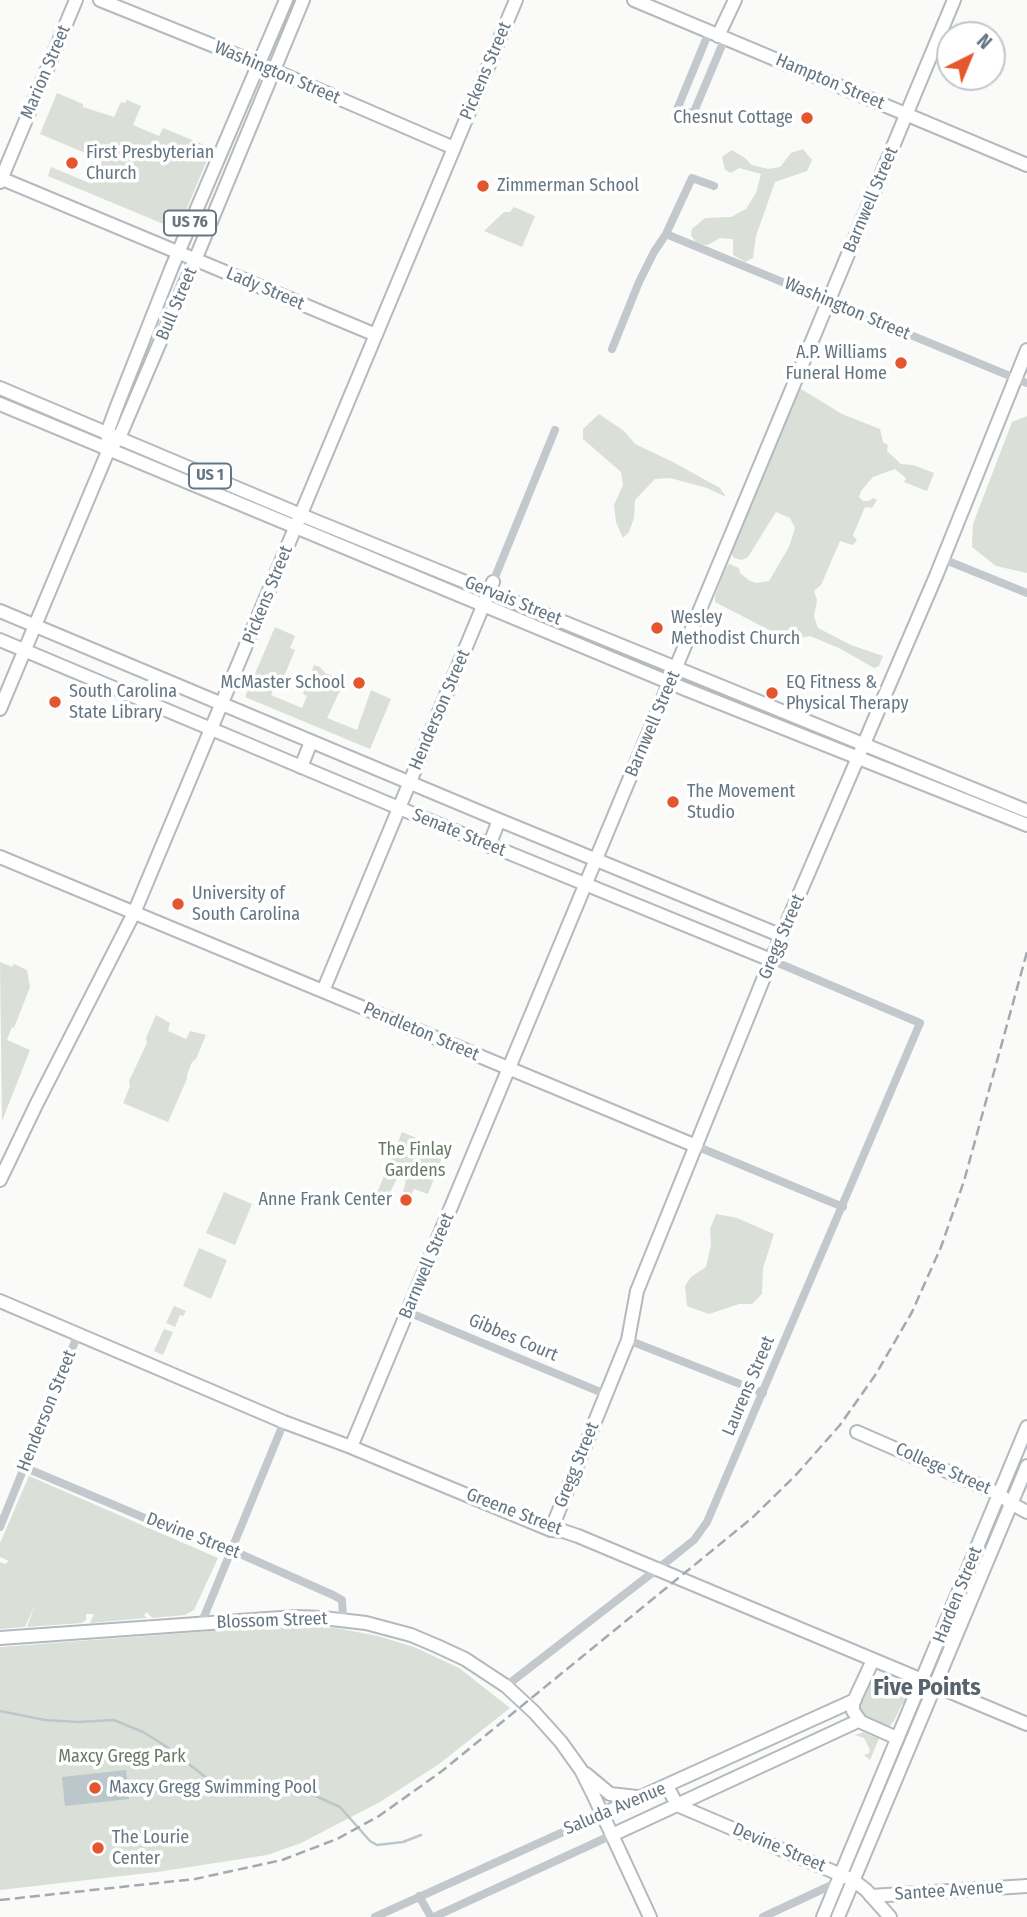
<!DOCTYPE html>
<html>
<head>
<meta charset="utf-8">
<style>
	body { margin:0 }
	#map { position:relative; width:1027px; height:1917px; overflow:hidden; background:#fafaf8; font-family:"Fira Sans Condensed",sans-serif }
	canvas { display:block }
	.north { position:absolute; left:936px; top:21px; width:70px; height:70px; box-sizing:border-box; background:#fff; border:2px solid #c1c8cd; border-radius:50%; rotate:43deg; font-size:19px; font-weight:700; line-height:28px; text-align:center; color:#657683 }
	.north::after { content:''; display:block; margin:auto; width:24px; height:32px; background:#e4572e; clip-path:polygon(50% 0,100% 100%,50% 72%,0 100%) }
</style>
</head>
<body>
<div id="map">
<canvas width="1027" height="1917"></canvas>
<div class="north">N</div>
</div>
<script>
const ctx = document.querySelector('canvas').getContext('2d');
ctx.lineJoin = 'round';
function fillPath(path, color) { ctx.fillStyle = color; ctx.fill(path, 'evenodd'); }
const toPath = rows => new Path2D(rows.map(r => 'M' + r).join(''));
function stroke(path, color, width, dash) { ctx.strokeStyle = color; ctx.lineWidth = width; ctx.lineCap = dash ? 'butt' : 'round'; ctx.setLineDash(dash || []); ctx.stroke(path); }
function write(font, color, halo, rows, align = 'center') {
  ctx.font = font + ' "Fira Sans Condensed",sans-serif'; ctx.lineWidth = 7; ctx.setLineDash([]); ctx.textBaseline = 'middle'; ctx.strokeStyle = halo; ctx.fillStyle = color; for (const [text, x, y, turn = 0] of rows) {
    ctx.save(); ctx.translate(x, y); ctx.rotate((+turn || 0) * Math.PI / 180); ctx.textAlign = isNaN(turn) ? turn : align; if (halo) ctx.strokeText(text, 0, 0); ctx.fillText(text, 0, 0); ctx.restore();
  }
}
const green = toPath([
	[57,93,83,104,83,107,114,117,121,102,125,103,127,100,141,106,133,125,159,136,163,128,212,148,178,230,48,176,51,167,92,184,102,160,40,134],
	[803,149,812,160,807,171,775,182,756,236,753,258,745,262,733,255,733,239,720,238,708,245,697,244,691,235,692,229,705,218,731,217,746,209,756,193,761,174,739,168,731,173,725,170,722,157,732,150,745,158,752,165,768,169,780,167,791,153],
	[514,207,535,216,522,247,484,231,504,212,510,212],
	[801,389,842,414,880,429,883,442,888,445,887,451,901,464,913,465,934,473,927,491,904,482,906,478,895,469,873,477,861,491,859,497,863,501,869,501,873,498,877,500,872,508,865,507,853,535,857,541,852,545,840,541,821,585,814,591,817,600,814,616,818,628,851,645,883,656,879,666,874,668,839,648,810,636,800,638,793,633,773,632,715,602,715,596,726,567,729,564,739,568,740,573,750,581,757,583,769,581,789,547,795,528,790,518,776,512,748,557,742,560,734,558,731,553,760,478,798,391],
	[599,414,624,431,635,444,671,461,720,488,726,497,707,488,670,478,655,479,635,500,634,518,629,532,623,538,616,522,614,505,623,485,621,472,583,439,583,429],
	[1027,416,1027,573,996,566,972,547,973,524,1012,422],
	[275,627,295,636,290,648,295,650,281,684,276,683,271,695,302,708,307,696,303,694,314,665,320,667,325,673,345,680,327,718,357,730,371,690,391,699,370,749,245,697],
	[0,962,12,967,14,964,27,970,30,987,14,1028,12,1027,7,1040,30,1050,2,1121],
	[156,1015,170,1023,168,1031,186,1039,190,1031,206,1035,196,1059,192,1062,187,1075,187,1079,168,1122,123,1103,130,1086,129,1081,147,1043,146,1038],
	[402,1132,445,1150,428,1194,414,1189,411,1195,403,1192,406,1180,398,1176,388,1197,377,1193],
	[224,1192,252,1204,235,1245,206,1233],
	[716,1214,737,1218,774,1234,763,1268,762,1294,752,1304,739,1304,709,1314,687,1306,685,1286,691,1277,706,1267,711,1245,710,1229],
	[199,1248,227,1260,211,1299,183,1286],
	[174,1306,186,1311,183,1316,180,1315,175,1327,166,1323],
	[164,1329,173,1332,163,1355,154,1351],
	[29,1476,218,1558,194,1610,185,1615,152,1618,147,1612,144,1615,147,1618,90,1623,94,1614,86,1614,86,1620,82,1623,27,1627,35,1605,25,1627,0,1629,0,1562,5,1564,9,1561,0,1557,0,1543],
	[292,1625,336,1628,378,1636,414,1647,459,1668,510,1708,439,1764,380,1802,301,1843,267,1855,157,1872,0,1890,0,1647],
	[879,1679,897,1687,902,1685,908,1692,906,1702,902,1704,894,1721,889,1727,862,1718,859,1710,869,1684,873,1680],
	[863,1732,879,1739,870,1760,864,1755,869,1753,870,1750,864,1738,855,1735]
]);
const water = toPath([
	[126,1770,129,1799,65,1806,62,1777]
]);
const stream = toPath([
	[0,1711,45,1720,78,1722,114,1720,143,1732,164,1745,225,1792,241,1796,281,1791,309,1793,340,1807,370,1841,377,1845,403,1842,421,1835]
]);
const street = toPath([
	[709,32,678,107,693,114,725,38],
	[666,234,1027,383],
	[612,349,639,282,654,252,666,234,692,178,714,186],
	[943,559,1027,593],
	[493,582,555,430],
	[696,1146,843,1207],
	[408,1312,605,1394],
	[628,1340,763,1393],
	[26,1468,228,1553,238,1553,333,1595,342,1600,343,1620],
	[0,1527,78,1334],
	[201,1624,284,1422],
	[506,1686,674,1556,694,1540,707,1522,920,1023,771,960],
	[419,1896,431,1917],
	[375,1917,603,1814],
	[434,1917,612,1835],
	[763,1917,836,1883]
]);
const secondary = toPath([
	[100,0,259,64,454,148],
	[634,0,1027,165],
	[718,36,735,0],
	[0,178,376,335],
	[0,182,76,0],
	[0,611,499,820,782,936],
	[0,640,399,808,771,960],
	[0,709,109,449],
	[301,767,311,742],
	[489,846,499,820],
	[0,857,696,1146],
	[323,991,493,582],
	[0,1180,37,1103,134,913,516,0],
	[0,1301,284,1422,351,1447,551,1530,563,1531,578,1536,1027,1724],
	[857,1432,999,1494,1012,1504,1027,1512],
	[351,1447,954,0],
	[551,1530,628,1340,637,1291,771,960,936,576,1027,350],
	[0,1638,295,1617,323,1618,366,1623,411,1635,437,1646,465,1659,506,1686,534,1712,561,1742,581,1770,593,1794,650,1917],
	[873,1660,853,1703,853,1711,861,1722,897,1738],
	[586,1774,610,1794,637,1797],
	[667,1786,677,1805,853,1880,866,1890,890,1917],
	[603,1814,855,1700],
	[612,1835,858,1721],
	[871,1896,1027,1886],
	[823,1917,1027,1427],
	[838,1917,1027,1466]
]);
const primary = toPath([
	[0,388,301,515,1027,811],
	[0,404,685,689,1027,825],
	[108,440,107,433,117,406,172,267,286,0],
	[114,444,119,438,195,260,303,0]
]);
const rail = toPath([
	[0,1900,195,1879,282,1860,337,1839,379,1816,442,1771,752,1518,795,1476,840,1425,876,1374,912,1312,941,1247,964,1181,1027,952]
]);
const markers = [
	[807,118,7,"#e4572e"],
	[72,163,7,"#e4572e"],
	[483,186,7,"#e4572e"],
	[901,363,7,"#e4572e"],
	[657,628,7,"#e4572e"],
	[359,683,7,"#e4572e"],
	[772,693,7,"#e4572e"],
	[55,702,7,"#e4572e"],
	[673,802,7,"#e4572e"],
	[178,904,7,"#e4572e"],
	[406,1200,7,"#e4572e"],
	[95,1788,7,"#e4572e"],
	[98,1848,7,"#e4572e"]
];
const shields = [
	[190,223,52],
	[210,476,42]
];
const shieldNames = [
	["US 76",190,223],
	["US 1",210,476]
];
const streetNames = [
	["Pickens Street",486,71,-67],
	["Marion Street",46,72,-67],
	["Washington Street",277,73,23],
	["Hampton Street",830,82,23],
	["Barnwell Street",871,200,-67],
	["Lady Street",265,289,23],
	["Bull Street",177,304,-67],
	["Washington Street",847,309,23],
	["Pickens Street",268,595,-68],
	["Gervais Street",513,601,22],
	["Henderson Street",440,710,-67],
	["Barnwell Street",653,724,-67],
	["Senate Street",459,833,22],
	["Gregg Street",782,937,-67],
	["Pendleton Street",421,1032,23],
	["Barnwell Street",427,1266,-67],
	["Gibbes Court",513,1338,23],
	["Laurens Street",749,1386,-67],
	["Henderson Street",47,1411,-68],
	["Gregg Street",577,1465,-68],
	["College Street",943,1469,24],
	["Greene Street",514,1512,21],
	["Devine Street",193,1536,21],
	["Harden Street",958,1595,-68],
	["Blossom Street",272,1621,-2],
	["Saluda Avenue",615,1809,-23],
	["Devine Street",779,1848,23],
	["Santee Avenue",949,1891,-4]
];
const poiNames = [
	["Chesnut Cottage",793,118,"right"],
	["First Presbyterian",86,153],
	["Church",86,174],
	["Zimmerman School",497,186],
	["A.P. Williams",887,353,"right"],
	["Funeral Home",887,374,"right"],
	["Wesley",671,618],
	["Methodist Church",671,639],
	["McMaster School",345,683,"right"],
	["EQ Fitness &",786,683],
	["Physical Therapy",786,704],
	["South Carolina",69,692],
	["State Library",69,713],
	["The Movement",687,792],
	["Studio",687,813],
	["University of",192,894],
	["South Carolina",192,915],
	["Anne Frank Center",392,1200,"right"],
	["Maxcy Gregg Swimming Pool",109,1788],
	["The Lourie",112,1838],
	["Center",112,1859]
];
const parkNames = [
	["The Finlay",415,1150],
	["Gardens",415,1171],
	["Maxcy Gregg Park",122,1757]
];
const districtNames = [
	["Five Points",927,1688]
];
fillPath(green, '#dadfd7');
fillPath(water, '#bbc7cb');
stroke(stream, '#bbc7cb', 2.5);
stroke(secondary, '#b3babf', 16);
stroke(primary, '#b5babe', 16);
stroke(street, '#c3c8cc', 8);
stroke(secondary, '#fff', 12);
stroke(primary, '#fff', 12);
stroke(rail, '#a2aab0', 2.5, [10, 5]);
for (const [x, y, r, color] of markers) { const dot = new Path2D(); dot.arc(x, y, r, 0, 2 * Math.PI); ctx.fillStyle = color; ctx.fill(dot); stroke(dot, '#fff', 2.5); }
for (const [x, y, w] of shields) { const box = new Path2D(); box.roundRect(x - w / 2, y - 12.5, w, 25, 5); ctx.fillStyle = '#fff'; ctx.fill(box); stroke(box, '#657683', 2); }
write('bold 16px', '#657683', null, shieldNames);
write('18px', '#657683', '#fff', streetNames);
write('18px', '#657683', '#fff', poiNames, 'left');
write('18px', '#687a64', '#fff', parkNames);
write('bold 24px', '#57646e', '#fff', districtNames);
</script>
</body>
</html>
